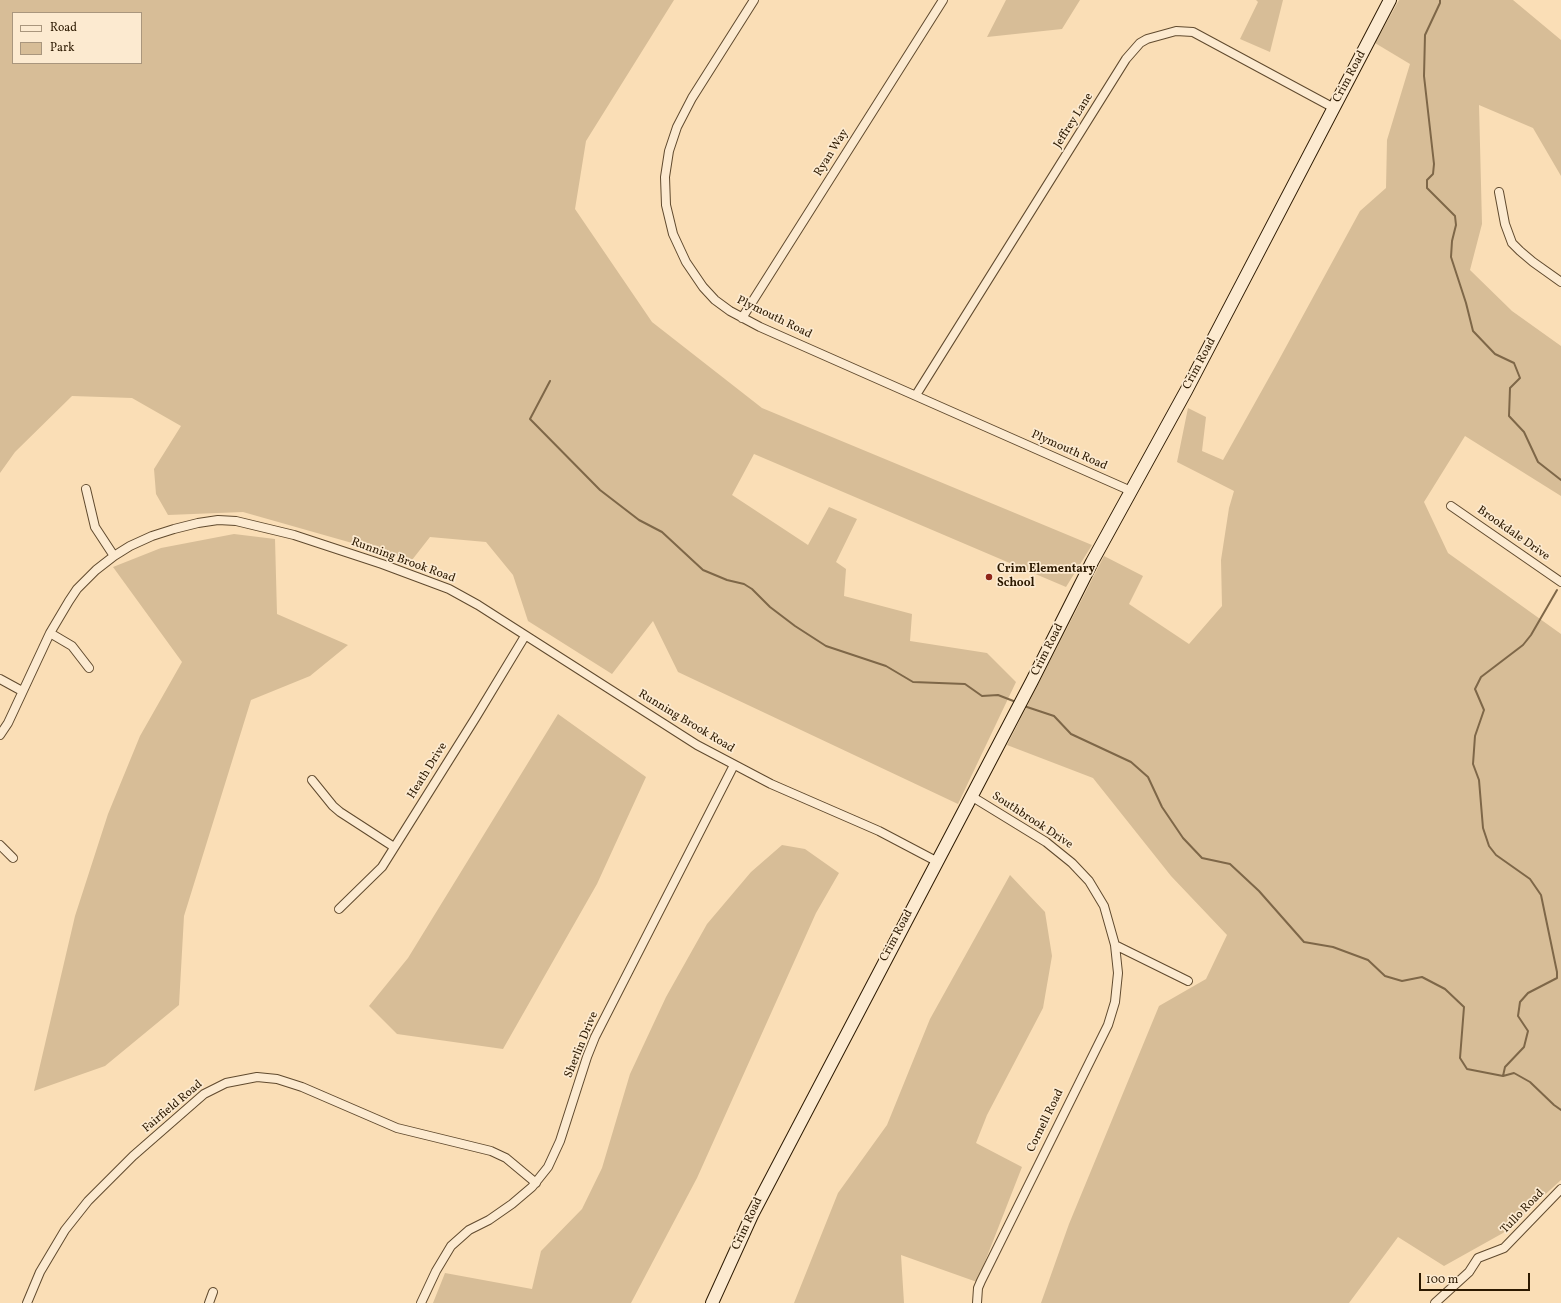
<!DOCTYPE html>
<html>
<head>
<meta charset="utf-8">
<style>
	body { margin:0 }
	#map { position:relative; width:1561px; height:1303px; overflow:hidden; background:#fadeb6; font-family:Vollkorn,serif }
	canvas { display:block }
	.legend { position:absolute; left:12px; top:12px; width:130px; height:52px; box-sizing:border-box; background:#fcead0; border:1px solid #a9967d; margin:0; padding:5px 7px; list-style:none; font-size:12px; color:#2c1900 }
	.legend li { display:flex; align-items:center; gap:8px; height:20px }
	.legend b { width:20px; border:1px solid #a9967d }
	.scale { position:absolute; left:1419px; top:1273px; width:111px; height:18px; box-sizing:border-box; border:2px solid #2c1900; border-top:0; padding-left:5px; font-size:12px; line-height:14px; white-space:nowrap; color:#2c1900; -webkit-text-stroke:3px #fcead0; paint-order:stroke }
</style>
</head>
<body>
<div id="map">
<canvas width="1561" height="1303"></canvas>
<ul class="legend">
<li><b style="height:5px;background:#fcead0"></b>Road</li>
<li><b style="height:11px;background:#d7bd97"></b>Park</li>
</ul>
<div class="scale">100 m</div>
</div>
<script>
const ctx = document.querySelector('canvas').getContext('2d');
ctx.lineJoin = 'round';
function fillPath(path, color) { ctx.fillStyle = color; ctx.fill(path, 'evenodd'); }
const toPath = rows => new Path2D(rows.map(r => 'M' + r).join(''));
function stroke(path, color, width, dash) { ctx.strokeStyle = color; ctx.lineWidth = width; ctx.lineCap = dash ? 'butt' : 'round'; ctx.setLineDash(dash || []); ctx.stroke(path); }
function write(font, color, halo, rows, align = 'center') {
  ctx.font = font + ' Vollkorn,serif'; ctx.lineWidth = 3.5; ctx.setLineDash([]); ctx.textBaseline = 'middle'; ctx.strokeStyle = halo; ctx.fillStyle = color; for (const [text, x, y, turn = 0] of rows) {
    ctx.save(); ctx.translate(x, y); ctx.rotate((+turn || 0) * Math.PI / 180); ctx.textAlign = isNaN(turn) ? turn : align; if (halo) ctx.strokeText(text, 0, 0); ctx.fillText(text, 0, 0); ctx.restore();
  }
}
const green = toPath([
	[0,0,674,0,586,141,575,209,652,322,762,408,1092,545,1066,587,754,454,732,495,808,545,829,507,857,519,836,562,846,569,844,596,912,614,910,641,987,653,1016,682,958,804,678,672,653,621,612,674,528,621,513,575,486,542,430,537,412,560,243,512,168,515,156,494,154,469,181,426,132,398,72,396,15,452,0,473],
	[13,13,141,13,141,63,13,63],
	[1006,0,1080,0,1062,29,987,37],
	[1256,0,1283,0,1270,52,1240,39,1258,2],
	[1399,0,1513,0,1561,40,1561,176,1533,128,1479,105,1482,224,1470,270,1512,311,1561,346,1561,496,1465,436,1424,502,1448,553,1561,634,1561,1180,1503,1233,1444,1266,1398,1237,1349,1303,1041,1303,1069,1224,1159,1006,1206,979,1227,935,1171,876,1093,778,1007,745,1104,556,1143,576,1129,604,1189,644,1222,606,1221,560,1229,508,1234,491,1177,462,1188,408,1206,417,1202,451,1223,460,1275,367,1360,211,1386,188,1387,140,1410,64,1375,43],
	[234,534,275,539,277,614,348,645,310,676,251,700,184,916,179,1005,105,1066,34,1091,75,916,108,814,140,736,182,662,113,567,161,548],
	[558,714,646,777,597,884,503,1049,397,1034,369,1006,408,958],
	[782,845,805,849,839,873,816,913,697,1178,631,1303,433,1303,445,1273,532,1289,541,1251,582,1209,602,1168,630,1074,666,997,707,924,751,872],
	[1010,875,1045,912,1052,956,1043,1008,987,1115,976,1143,1022,1167,977,1282,901,1255,904,1303,794,1303,838,1193,887,1125,930,1019]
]);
const stream = toPath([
	[1440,0,1440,3,1425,35,1424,76,1434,164,1433,174,1427,180,1427,188,1455,216,1456,225,1452,241,1451,257,1466,303,1473,331,1495,354,1514,363,1520,378,1510,388,1509,416,1524,432,1538,462,1561,480],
	[550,381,530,419,600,490,639,520,662,532,703,570,727,580,744,584,752,589,770,607,795,626,826,646,886,666,913,682,965,684,982,696,998,695,1016,702],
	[1024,706,1054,716,1071,734,1131,762,1148,777,1162,807,1183,838,1202,858,1230,864,1259,891,1304,942,1333,947,1368,960,1385,976,1402,981,1422,977,1445,989,1464,1007,1460,1058,1467,1069,1503,1076,1514,1073,1530,1082,1554,1105,1561,1110],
	[1503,1076,1505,1067,1524,1047,1528,1031,1518,1016,1520,1002,1528,993,1557,978,1557,972,1541,895,1530,879,1496,855,1489,846,1483,828,1479,780,1473,764,1475,736,1484,710,1475,689,1481,677,1523,645,1531,635,1557,590]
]);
const street = toPath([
	[754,0,692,98,677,127,669,151,665,177,666,205,673,234,686,262,703,287,715,300,730,311,760,327,1131,491],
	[1499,192,1505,224,1512,243,1520,251,1533,262,1561,282],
	[742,318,943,0],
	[916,395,1126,59,1140,43,1147,39,1176,31,1193,32,1334,108],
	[86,489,95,527,114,556],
	[1451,506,1561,582],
	[50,633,72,646,89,668],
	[0,679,22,691],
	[0,735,8,723,50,633,69,601,77,589,96,570,114,556,130,546,152,536,174,529,198,523,218,520,236,521,294,535,382,564,449,589,478,605,697,745,771,784,879,831,936,861],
	[312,780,333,806,340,812,394,847],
	[971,796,1046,842,1072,863,1089,881,1104,906,1115,945,1188,981],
	[0,845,13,858],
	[339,909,382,867,476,717,525,636],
	[27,1303,40,1272,65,1230,88,1201,133,1156,204,1094,226,1083,257,1077,277,1079,302,1087,397,1128,491,1151,506,1158,536,1183],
	[209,1303,213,1292],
	[421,1303,436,1271,451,1246,469,1230,489,1220,512,1204,532,1187,548,1167,560,1141,587,1057,595,1037,734,765],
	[977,1303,978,1288,981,1281,1108,1025,1115,1002,1118,973,1115,945],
	[1435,1303,1469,1272,1478,1258,1504,1248,1561,1189]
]);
const secondary = toPath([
	[712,1303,752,1215,1032,681,1092,562,1186,391,1390,0]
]);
const markers = [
	[989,577,4,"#8f2418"]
];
const streetNames = [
	["Crim Road",1350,77,-62],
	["Jeffrey Lane",1074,121,-58],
	["Ryan Way",832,153,-58],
	["Plymouth Road",774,318,26],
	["Crim Road",1200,364,-62],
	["Plymouth Road",1069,451,24],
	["Brookdale Drive",1513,534,35],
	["Running Brook Road",403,561,20],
	["Crim Road",1048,650,-63],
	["Running Brook Road",686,722,31],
	["Heath Drive",428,771,-58],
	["Southbrook Drive",1032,821,33],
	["Crim Road",897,936,-62],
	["Sherlin Drive",582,1045,-68],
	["Fairfield Road",173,1107,-40],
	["Cornell Road",1046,1121,-64],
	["Tullo Road",1523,1212,-46],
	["Crim Road",748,1224,-65]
];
const poiNames = [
	["Crim Elementary",997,570],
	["School",997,584]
];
fillPath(green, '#d7bd97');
stroke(stream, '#7e6748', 2);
stroke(street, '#604a2e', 10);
stroke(secondary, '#2c1900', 14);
stroke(street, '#fcead0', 8);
stroke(secondary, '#fcead0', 12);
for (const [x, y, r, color] of markers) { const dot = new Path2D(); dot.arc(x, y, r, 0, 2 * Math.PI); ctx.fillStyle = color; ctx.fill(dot); stroke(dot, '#fcead0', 1.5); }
write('12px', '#2c1900', '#fcead0', streetNames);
write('bold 12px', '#2c1900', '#fcead0', poiNames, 'left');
</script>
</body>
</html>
